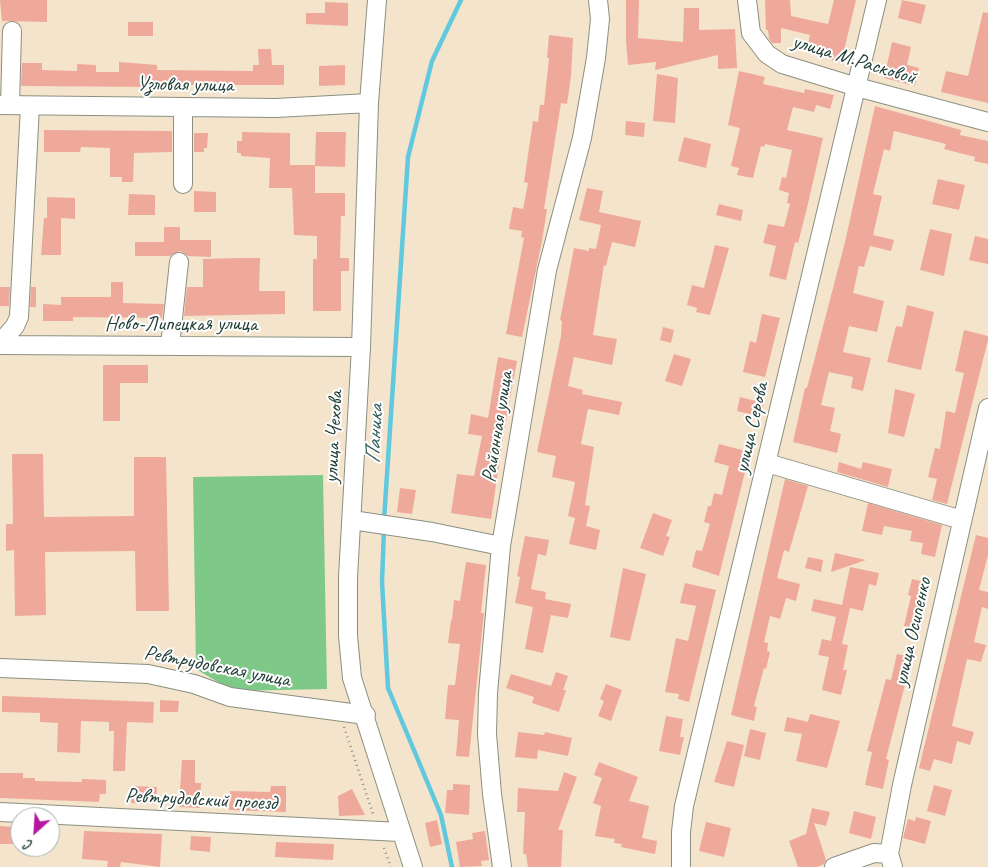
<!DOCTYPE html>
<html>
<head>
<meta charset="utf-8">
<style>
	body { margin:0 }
	#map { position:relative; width:988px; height:867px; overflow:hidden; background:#f5e4cc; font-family:Caveat,sans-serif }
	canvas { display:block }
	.north { position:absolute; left:10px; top:807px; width:50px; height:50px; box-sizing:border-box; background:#fff; border:1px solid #a5b1ae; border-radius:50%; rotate:206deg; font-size:14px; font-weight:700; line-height:20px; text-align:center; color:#1f3d34 }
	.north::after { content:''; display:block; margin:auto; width:18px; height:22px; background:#b5179e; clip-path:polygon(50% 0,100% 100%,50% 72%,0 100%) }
</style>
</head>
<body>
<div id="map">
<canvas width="988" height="867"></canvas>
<div class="north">С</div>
</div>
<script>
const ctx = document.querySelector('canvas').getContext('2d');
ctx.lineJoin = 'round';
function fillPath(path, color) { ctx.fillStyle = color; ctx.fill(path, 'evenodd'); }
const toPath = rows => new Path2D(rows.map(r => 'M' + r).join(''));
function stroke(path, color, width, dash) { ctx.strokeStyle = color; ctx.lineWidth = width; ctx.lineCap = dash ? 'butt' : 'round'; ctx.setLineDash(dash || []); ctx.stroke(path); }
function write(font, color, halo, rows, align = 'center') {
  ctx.font = font + ' Caveat,sans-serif'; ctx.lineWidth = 4; ctx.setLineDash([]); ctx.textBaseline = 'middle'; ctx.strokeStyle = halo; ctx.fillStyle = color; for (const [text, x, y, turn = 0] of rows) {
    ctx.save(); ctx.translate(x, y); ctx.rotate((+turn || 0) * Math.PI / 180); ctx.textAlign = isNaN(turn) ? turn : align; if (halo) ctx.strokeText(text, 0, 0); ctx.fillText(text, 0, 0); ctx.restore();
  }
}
const green = toPath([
	[323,475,327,689,233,691,196,669,193,477]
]);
const stream = toPath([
	[384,520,408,157,432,61,461,0],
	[384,528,382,582,388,688,441,815,452,867]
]);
const building = toPath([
	[0,0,47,0,47,22,2,21],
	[626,0,639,0,638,38,683,42,684,8,699,8,699,30,735,29,737,68,718,69,718,55,655,70,656,62,628,65,626,41],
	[765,0,790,0,791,16,828,24,834,0,856,0,841,63,806,52,810,35,781,28,781,43,772,43,769,39,768,30,766,30],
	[902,0,926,5,921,24,898,18],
	[325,2,348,3,348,26,306,24,306,13,325,13],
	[983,12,988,13,988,103,941,92,946,71,968,76],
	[128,22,153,22,153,36,128,36],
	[549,35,573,38,571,76,567,104,561,103,544,209,547,209,542,241,522,337,506,334,524,238,521,237,522,231,509,229,513,207,523,209,528,183,524,182,533,121,538,122,540,105,544,105,549,58,547,58],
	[892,42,911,47,907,65,919,68,915,86,884,78],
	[258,49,271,49,272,65,284,65,284,85,157,85,157,87,21,86,22,63,42,63,42,70,77,71,77,64,96,65,96,72,119,72,119,62,157,65,157,70,253,71,253,65,259,65],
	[345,65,345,85,319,86,319,66],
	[739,71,765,77,763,84,804,93,805,89,834,95,830,109,816,105,814,112,793,107,787,130,823,138,807,208,798,243,795,242,786,280,769,276,776,246,763,243,768,224,784,227,790,204,787,203,789,193,779,190,782,177,786,178,792,150,765,144,764,147,761,146,753,178,737,175,739,168,731,166,740,128,728,125],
	[657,74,678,78,675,123,653,121],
	[875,106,961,130,960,135,988,141,988,164,974,161,975,157,944,149,946,144,894,131,890,151,884,149,873,194,882,196,873,235,894,240,891,251,870,246,864,267,859,266,853,293,884,301,877,332,849,326,843,352,871,358,863,391,851,388,853,377,829,372,821,405,835,408,830,431,841,434,837,453,793,442,805,388,807,388,845,242],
	[626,121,645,123,644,137,625,135],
	[44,130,172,131,172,152,134,153,133,182,122,182,122,177,110,177,110,148,81,147,80,152,44,152],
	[242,132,290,133,290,165,315,165,315,193,345,193,345,216,341,216,340,258,349,258,349,271,341,271,341,311,313,311,313,259,317,259,317,236,294,235,292,188,269,188,270,158,241,156,241,153,237,153,237,141,242,141],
	[316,132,346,132,345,167,315,166],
	[194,133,208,133,207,148,204,148,204,152,194,152],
	[684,137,711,144,706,168,678,161],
	[938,179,965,185,959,210,932,204],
	[587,188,603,191,599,212,641,221,635,247,612,242,606,266,604,265,593,335,617,339,612,365,574,357,568,386,583,390,582,394,622,402,619,415,588,409,581,444,594,447,585,505,590,506,586,526,600,530,596,550,569,544,575,518,568,516,575,482,552,477,556,456,537,452,561,336,562,321,560,320,574,248,589,251,589,248,596,249,601,225,579,220],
	[194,191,216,192,216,212,194,212],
	[129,194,155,195,155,215,128,215],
	[47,197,75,198,75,219,61,218,61,255,41,255,44,218,47,218],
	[719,204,743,210,741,221,716,215],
	[164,227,180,227,180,240,211,240,211,257,188,256,180,251,170,256,135,256,135,242,164,242],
	[930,229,952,234,944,276,920,270],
	[975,236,988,239,988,264,969,260],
	[715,245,729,248,710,315,696,312,697,308,687,305,692,285,704,288],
	[239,258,260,258,259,291,285,291,285,314,184,316,187,287,203,287,203,259],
	[111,282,123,282,123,303,164,304,162,318,73,317,73,321,43,321,43,304,61,305,61,297,111,297],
	[0,287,10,287,9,306,0,306],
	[31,287,36,287,36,307,30,307],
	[907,305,934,312,921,370,887,362,896,326,902,327],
	[762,314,780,318,765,377,743,372,750,341,756,343],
	[663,327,674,330,671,343,660,340],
	[964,330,988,336,988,340,947,504,932,500,937,479,928,477,935,448,940,449,946,411,955,413,964,373,955,371],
	[674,354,691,359,682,386,665,381],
	[498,357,517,361,503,437,491,519,451,513,457,474,474,476,482,436,468,434,471,414,488,418],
	[103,365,148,365,148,383,120,383,120,421,103,421],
	[895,389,915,394,904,437,888,433],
	[740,397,764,403,761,417,737,411],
	[719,444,750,452,719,576,692,567,696,550,702,551,710,524,704,522,708,506,711,506,714,493,722,495,729,466,714,462],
	[12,454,43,454,44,517,134,516,134,457,166,457,169,611,136,611,135,551,45,552,46,615,15,616,14,550,6,551,6,524,13,524],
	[839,462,861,469,863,462,892,469,888,487,837,472],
	[785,479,808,486,789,552,784,550,777,578,800,584,796,601,786,598,780,619,770,616,764,642,768,643,767,651,770,652,766,669,764,668,754,706,757,707,754,721,731,715],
	[400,488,416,490,412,514,397,512],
	[868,503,942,525,935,557,921,554,923,543,910,541,912,531,884,526,882,535,862,531],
	[653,513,672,520,666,536,670,537,663,556,640,548],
	[976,535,988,538,988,555,979,590,988,592,988,609,982,607,974,642,986,645,981,662,967,659,952,726,974,732,970,745,957,741,952,764,934,759,930,771,919,768],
	[525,536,549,540,546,556,538,554,531,589,546,592,545,599,571,604,568,618,551,615,543,653,525,649,533,607,515,603,520,577,517,576],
	[835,553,866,560,831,572],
	[808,557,823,560,821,572,805,568],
	[466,562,486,565,481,613,484,613,469,757,456,756,459,720,445,719,448,685,455,685,460,644,448,643,451,620,452,620,454,600,460,601],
	[850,567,879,573,876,586,869,584,863,611,850,608,842,644,848,645,843,670,847,670,841,695,822,690,829,657,818,655,822,639,831,641,836,617,811,611,814,599,842,605],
	[623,568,646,574,630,641,610,637],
	[912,579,928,583,917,629,904,626,911,596,908,595],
	[685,583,716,590,689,702,678,699,679,694,665,692,676,638,688,641,696,606,680,603],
	[897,654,912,657,886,759,889,760,883,789,865,785,872,752,867,751,886,679,891,680],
	[556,672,568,676,563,690,566,690,559,712,532,703,534,697,506,688,511,674,551,686],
	[606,684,622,690,611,721,598,716,604,701,600,699],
	[2,696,154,702,153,723,127,722,125,771,113,771,114,731,109,731,109,722,81,721,80,753,57,752,58,723,40,722,40,713,2,712],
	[160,700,179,701,178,712,160,712],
	[810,714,840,721,827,768,796,761,802,734,784,731,787,717,808,722],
	[666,716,683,719,680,737,684,737,680,755,659,751],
	[750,729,766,733,760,760,744,756],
	[518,732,544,735,545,732,572,738,568,756,538,750,537,759,515,757],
	[727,741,744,745,734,787,714,782],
	[182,760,195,760,195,783,201,783,200,808,179,807],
	[599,762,638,777,629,801,649,806,642,838,657,841,655,854,621,847,622,844,614,843,615,839,595,836,601,806,593,803,602,778,594,775],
	[564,772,577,777,558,830,563,830,561,867,528,867,526,854,523,854,525,812,517,812,518,788,558,791],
	[0,773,23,773,23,778,35,778,35,781,82,782,82,779,106,780,106,794,100,794,99,802,0,798],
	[453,784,470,785,469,815,445,813,447,790,453,790],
	[934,785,952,790,945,816,927,811],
	[132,786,157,787,156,804,131,803],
	[271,786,286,786,286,812,229,810,230,791,270,792],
	[352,789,365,815,339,816,338,796],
	[812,808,830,812,826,826,814,823,826,860,824,864,817,867,798,867,789,841,806,834],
	[854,811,876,817,871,839,849,833],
	[916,817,931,821,925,844,903,838,908,819,915,821],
	[437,820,442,844,430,847,425,823],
	[706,822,731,828,724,857,699,851],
	[0,826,15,827,14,844,0,844],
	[84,831,162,834,160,867,121,862,120,867,107,867,108,861,82,859],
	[485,831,489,860,481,861,482,866,460,867,456,842,473,839,472,833],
	[191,836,211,837,210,852,190,850],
	[276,842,334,844,333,860,275,857]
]);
const path = toPath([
	[344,727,373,814],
	[384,848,391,867]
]);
const minor = toPath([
	[377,0,369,103,361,347,348,577,348,636,352,678,413,867],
	[747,0,751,33,767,54,782,64,857,87,988,122],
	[0,105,276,108,369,103],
	[10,105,12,31],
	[183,184,183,107],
	[0,343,15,326,19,317,30,106],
	[0,345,361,347],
	[170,346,179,262],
	[767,463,962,520],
	[352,520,432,532,501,546],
	[0,668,148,674,194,684,230,697,366,715],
	[0,812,400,832],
	[502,867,492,794,487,734,488,693,501,546,547,270,582,138,596,58,600,19,598,0],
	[681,867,681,832,684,806,877,0],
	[834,867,874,853,889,854],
	[893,867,889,854,902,785,988,408]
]);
const streetNames = [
	["улица М.Расковой",854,60,17],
	["Узловая улица",185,85,1],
	["Ново-Липецкая улица",181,324],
	["Районная улица",498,427,-81],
	["улица Серова",752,428,-77],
	["улица Чехова",334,437,-87],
	["улица Осипенко",913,632,-77],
	["Ревтрудовская улица",217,667,11],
	["Ревтрудовский проезд",201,800,3]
];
const waterNames = [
	["Паника",375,434,-87]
];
fillPath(green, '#7ec988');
stroke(stream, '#61c8dd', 4.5);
fillPath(building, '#efa99b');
stroke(minor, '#8a9080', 20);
stroke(path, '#8a9080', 2.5, [1, 4]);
stroke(minor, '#fff', 18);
write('21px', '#1f3d34', '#fff', streetNames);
write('italic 22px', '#30605e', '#fff', waterNames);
</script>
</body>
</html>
